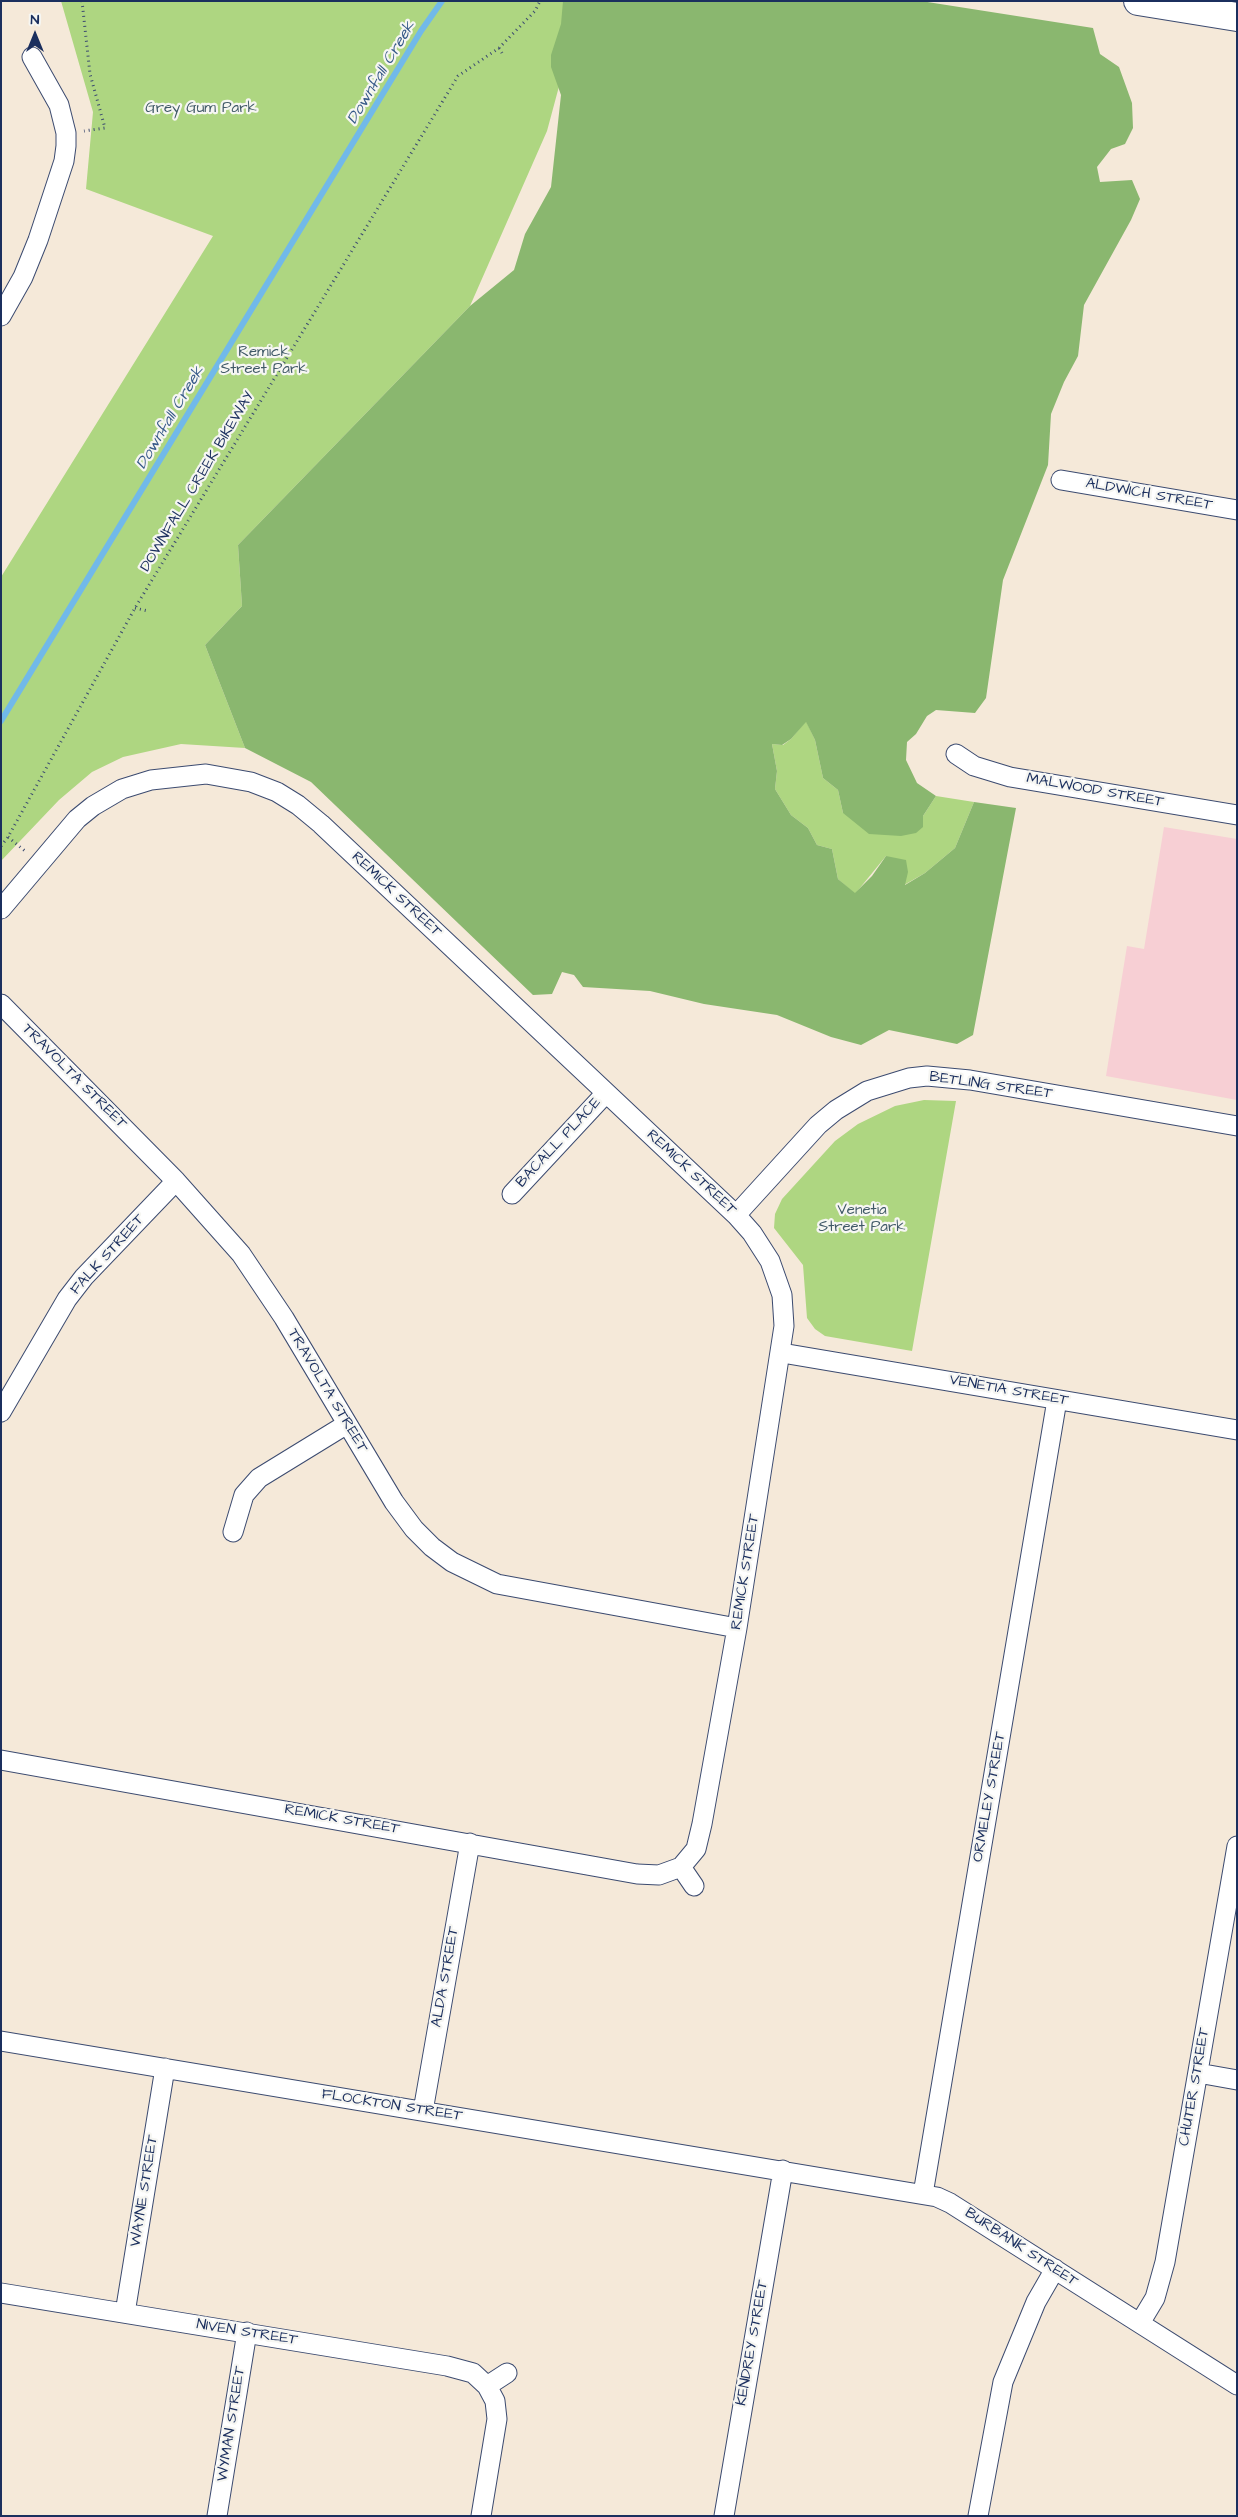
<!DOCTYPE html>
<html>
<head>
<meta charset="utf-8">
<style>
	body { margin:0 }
	#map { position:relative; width:1238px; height:2517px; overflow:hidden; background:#f5e9d9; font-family:"Architects Daughter",sans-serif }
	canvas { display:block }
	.frame { position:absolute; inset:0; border:2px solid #1b2f5e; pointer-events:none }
	.north { position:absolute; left:10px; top:10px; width:50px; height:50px; -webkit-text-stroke:4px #f6f6f2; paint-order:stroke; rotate:0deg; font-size:14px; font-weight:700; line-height:20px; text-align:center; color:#1b2f5e }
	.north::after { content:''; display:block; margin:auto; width:18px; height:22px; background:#1b2f5e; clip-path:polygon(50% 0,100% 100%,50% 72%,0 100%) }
</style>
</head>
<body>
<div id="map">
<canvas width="1238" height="2517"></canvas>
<div class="frame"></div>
<div class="north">N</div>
</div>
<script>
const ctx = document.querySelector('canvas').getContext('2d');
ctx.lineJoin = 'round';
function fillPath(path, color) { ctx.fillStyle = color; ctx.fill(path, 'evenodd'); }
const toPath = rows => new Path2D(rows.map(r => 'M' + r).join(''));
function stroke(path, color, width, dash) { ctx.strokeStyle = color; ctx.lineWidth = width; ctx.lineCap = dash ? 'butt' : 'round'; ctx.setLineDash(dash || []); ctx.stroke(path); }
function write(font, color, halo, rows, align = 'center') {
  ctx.font = font + ' "Architects Daughter",sans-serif'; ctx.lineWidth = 4.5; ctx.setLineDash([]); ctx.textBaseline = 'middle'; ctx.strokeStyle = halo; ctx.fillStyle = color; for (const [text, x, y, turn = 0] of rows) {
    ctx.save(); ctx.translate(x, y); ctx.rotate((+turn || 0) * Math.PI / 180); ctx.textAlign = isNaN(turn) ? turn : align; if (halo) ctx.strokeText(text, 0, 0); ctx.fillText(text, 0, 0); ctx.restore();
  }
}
const built = toPath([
	[1164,827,1237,839,1237,1100,1106,1076,1127,946,1144,949]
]);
const green = toPath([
	[61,1,582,1,547,131,470,306,238,545,242,606,205,645,245,748,181,744,123,757,92,772,59,800,1,861,1,577,213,236,86,189,93,112],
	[806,721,815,740,823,778,838,790,843,813,923,816,936,796,974,802,955,848,925,873,904,885,886,856,855,894,838,879,832,849,817,845,808,828,791,815,775,789,777,771,772,744,783,745,791,739],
	[924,1100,956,1101,912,1351,825,1336,815,1329,807,1318,803,1265,774,1228,775,1214,782,1199,835,1141,858,1124,895,1106]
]);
const forest = toPath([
	[563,1,921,1,1093,28,1100,54,1119,67,1132,103,1133,128,1125,144,1111,149,1097,167,1100,182,1132,180,1140,199,1131,220,1084,305,1078,356,1064,382,1051,414,1048,465,1003,580,986,698,975,713,936,710,927,716,916,734,907,742,906,760,917,783,936,796,923,816,923,827,916,833,901,836,869,834,843,813,838,790,823,778,815,740,806,722,791,739,782,745,772,744,777,771,775,789,791,815,808,828,817,845,832,849,838,879,855,893,872,876,886,856,906,860,908,872,905,885,925,873,955,848,974,802,1016,808,973,1035,957,1044,889,1030,861,1045,831,1037,777,1015,704,1004,650,991,583,987,574,975,562,972,552,994,533,995,311,782,245,748,205,645,242,606,238,545,470,306,514,270,525,234,551,187,561,95,551,67,551,55,561,24]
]);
const stream = toPath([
	[1,721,421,31,442,1]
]);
const path = toPath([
	[82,1,90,74,105,128,84,131],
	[499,48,502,53],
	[135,608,148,611],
	[8,837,25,851],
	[1,846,8,837,135,608,458,76,499,48,535,11,540,1]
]);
const minor = toPath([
	[1,316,23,277,38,240,64,161,66,146,66,133,59,105,32,57],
	[1061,480,1237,510],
	[956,754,974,766,1010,777,1237,815],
	[1,909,77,819,93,806,122,789,151,780,206,774,251,782,277,792,298,805,321,824,736,1215,752,1233,770,1261,782,1295,784,1326,737,1628,702,1824,696,1849,681,1867,659,1875,637,1874,1,1760],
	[1,1004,176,1181,241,1254,284,1318,394,1502,414,1529,432,1547,452,1562,497,1584,737,1628],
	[512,1194,606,1093],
	[736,1215,818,1125,836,1110,867,1091,909,1078,927,1076,970,1080,1237,1126],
	[782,1353,1237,1430],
	[1,1412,67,1299,84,1277,176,1181],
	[233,1532,244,1495,259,1478,347,1424],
	[681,1867,694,1886],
	[1,2041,937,2197,950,2203,1237,2385],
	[1198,2073,1237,2080],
	[423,2111,470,1843],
	[923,2194,1057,1400],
	[1,2293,447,2366,473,2373,487,2386,507,2373],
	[125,2313,165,2068],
	[1140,2323,1155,2298,1165,2262,1237,1846],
	[217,2516,247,2332],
	[481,2516,497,2419,495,2401,487,2386],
	[724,2516,783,2170],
	[978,2516,1003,2382,1036,2302,1055,2269]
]);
const secondary = toPath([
	[1138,1,1237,17]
]);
const parkNames = [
	["Grey Gum Park",201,109],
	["Remick",264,353],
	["Street Park",264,370],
	["Venetia",862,1211],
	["Street Park",862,1228]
];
const streetNames = [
	["DOWNFALL CREEK BIKEWAY",198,482,-59],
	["ALDWICH STREET",1149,495,10],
	["MALWOOD STREET",1095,791,10],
	["REMICK STREET",396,895,43],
	["TRAVOLTA STREET",74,1077,45],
	["BETLING STREET",991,1086,8],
	["BACALL PLACE",559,1143,-47],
	["REMICK STREET",691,1173,43],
	["FALK STREET",108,1255,-48],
	["TRAVOLTA STREET",327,1391,59],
	["VENETIA STREET",1009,1391,10],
	["REMICK STREET",746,1572,-81],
	["ORMELEY STREET",990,1797,-80],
	["REMICK STREET",342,1820,10],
	["ALDA STREET",446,1977,-80],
	["CHUTER STREET",1195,2087,-80],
	["FLOCKTON STREET",392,2106,9],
	["WAYNE STREET",145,2191,-81],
	["BURBANK STREET",1021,2248,33],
	["NIVEN STREET",247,2333,9],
	["KENDREY STREET",753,2343,-80],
	["WYMAN STREET",232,2424,-81]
];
const waterNames = [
	["Downfall Creek",382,73,-59],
	["Downfall Creek",171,418,-59]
];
fillPath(built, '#f7cfd4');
fillPath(green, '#aed681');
fillPath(forest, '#8ab76f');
stroke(stream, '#71b9e9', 6);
stroke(minor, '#3c4b70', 21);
stroke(secondary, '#3c4b70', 30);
stroke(path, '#3c4b70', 3, [1, 4]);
stroke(minor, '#fff', 19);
stroke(secondary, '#fff', 28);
write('15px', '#405967', '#f6f6f2', parkNames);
write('15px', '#1b2f5e', '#f6f6f2', streetNames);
write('italic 16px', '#355888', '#f6f6f2', waterNames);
</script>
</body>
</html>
